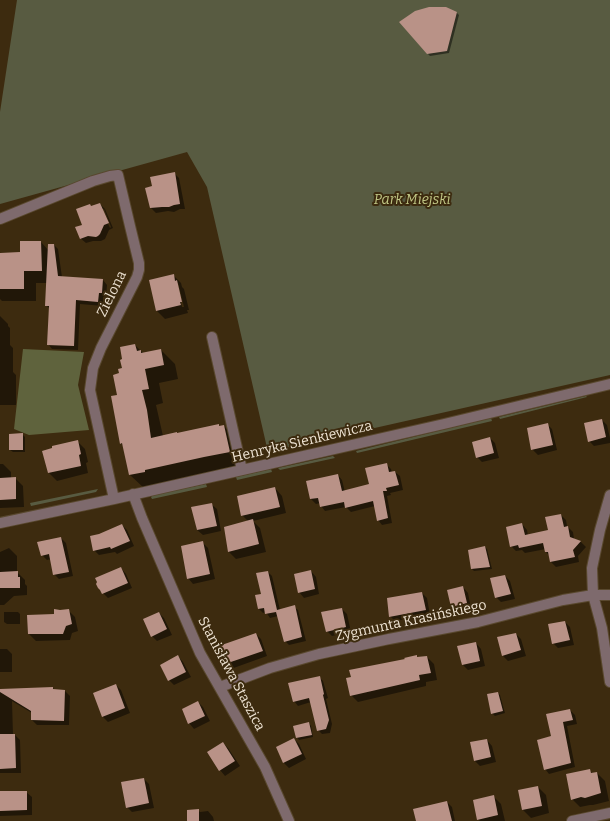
<!DOCTYPE html>
<html>
<head>
<meta charset="utf-8">
<style>
	body { margin:0 }
	canvas { display:block; background:#3d2b0f }
</style>
</head>
<body>
<canvas width="610" height="821"></canvas>
<script>
const ctx = document.querySelector('canvas').getContext('2d');
ctx.lineJoin = 'round';
function fillPath(path, color) { ctx.fillStyle = color; ctx.fill(path, 'evenodd'); }
const toPath = rows => new Path2D(rows.map(r => 'M' + r).join(''));
function stroke(path, color, width, dash) { ctx.strokeStyle = color; ctx.lineWidth = width; ctx.lineCap = dash ? 'butt' : 'round'; ctx.setLineDash(dash || []); ctx.stroke(path); }
function write(font, color, halo, rows, align = 'center') {
  ctx.font = font + ' Bitter,serif'; ctx.lineWidth = 4; ctx.setLineDash([]); ctx.textBaseline = 'middle'; ctx.strokeStyle = halo; ctx.fillStyle = color; for (const [text, x, y, turn = 0] of rows) {
    ctx.save(); ctx.translate(x, y); ctx.rotate((+turn || 0) * Math.PI / 180); ctx.textAlign = isNaN(turn) ? turn : align; if (halo) ctx.strokeText(text, 0, 0); ctx.fillText(text, 0, 0); ctx.restore();
  }
}
const green = toPath([
	[17,0,610,0,610,375,268,452,207,187,187,152,0,204,0,112],
	[586,396,587,397,500,419,499,417],
	[491,418,492,421,357,453,356,451],
	[333,456,335,458,280,470,278,468],
	[271,469,272,472,237,480,236,477],
	[206,484,207,487,152,499,151,497,153,495],
	[98,489,96,492,31,506,30,503]
]);
const forest = toPath([
	[23,349,84,352,78,385,89,430,29,435,14,429]
]);
const shadow = toPath([
	[456,12,459,15,449,53,430,56,428,54],
	[174,173,179,178,185,209,180,209,174,212,168,211,156,213,151,208,153,187],
	[100,204,105,209,113,228,109,230,105,239,101,241,93,241,86,243,80,238,83,225,91,207],
	[101,209,104,209,111,227,110,228],
	[41,242,49,251,54,245,58,249,62,277,103,280,107,285,106,297,103,297,103,306,80,304,78,350,52,349,48,344,50,309,46,305,47,283,36,283,36,301,2,301,0,299,0,254,21,253],
	[173,275,181,283,182,287,184,289,189,310,187,310,188,313,165,319,157,311],
	[176,283,178,283,184,307,182,307],
	[0,316,8,324,8,326,10,328,10,345,13,348,13,372,16,375,16,405,0,405],
	[135,345,144,354,161,350,175,364,178,379,159,383,163,403,156,405,163,436,177,433,178,434,218,425,220,427,224,426,238,441,244,466,145,489,130,475,124,447,121,443,118,395,121,374],
	[602,420,607,425,610,438,610,443,594,446,589,441],
	[547,424,552,429,557,450,538,455,532,449],
	[22,434,25,437,25,452,13,452,10,450,10,435],
	[490,438,495,443,499,458,482,462,477,457],
	[77,441,85,449,88,462,86,463,88,473,57,481,49,473],
	[0,464,3,464,11,472,11,478,15,478,23,486,24,507,0,508],
	[386,464,391,469,392,473,395,472,400,476,403,490,390,493,391,495,387,496,392,523,382,525,378,520,375,506,351,512,346,507,325,511,321,506,320,503,316,504,311,499,307,482,338,475,342,480,345,492,370,485],
	[275,488,282,496,286,513,253,521,260,528,266,552,236,559,229,552,225,528,248,521,242,515],
	[211,504,217,509,221,531,203,535,197,530,193,508],
	[561,515,566,520,567,526,573,532,574,539,581,542,586,547,578,556,579,562,556,567,551,562,549,555,546,552,546,549,525,553,522,550,516,551,511,546,522,524,527,530,528,536,549,531],
	[122,525,127,530,134,546,117,554,115,552,99,555,94,550,100,535],
	[61,538,66,543,73,576,59,579,54,574,51,559,47,560,42,555],
	[203,543,208,548,215,579,193,584,188,578],
	[485,547,487,549,492,569,474,571,472,569],
	[9,548,17,556,17,572,25,580,25,584,27,586,27,595,14,596,4,605,0,605,0,552],
	[121,568,126,574,132,588,108,598,103,593],
	[311,571,316,577,319,594,304,598,299,592],
	[268,572,272,576,280,610,294,607,298,610,306,641,289,645,285,641,278,616,270,618,266,612,263,613,259,609,256,596,262,595],
	[505,576,510,581,515,599,501,602,496,597],
	[463,587,468,593,471,608,457,611,452,606],
	[422,593,427,598,430,615,395,621,390,616],
	[342,609,347,614,351,632,332,636,327,631],
	[68,610,75,617,78,631,72,633,70,640,36,641,29,634,28,616,55,615],
	[4,612,18,612,20,614,20,624,7,624,4,622],
	[159,613,164,618,172,635,157,641,152,636],
	[565,622,570,627,574,645,558,648,553,643],
	[256,634,261,639,267,656,228,670,223,664],
	[516,634,521,639,526,656,508,661,503,656],
	[476,643,481,649,485,666,468,670,463,665],
	[0,649,7,649,12,654,12,672,0,672],
	[178,656,183,662,191,677,174,685,169,680],
	[416,656,418,658,427,657,434,664,437,680,426,682,426,686,358,702,351,695,406,660],
	[319,677,323,681,328,698,326,699,332,724,330,733,322,734,318,730,311,702,298,706,294,701],
	[116,685,121,690,130,713,108,722,103,717],
	[53,688,55,690,65,691,70,696,69,725,37,725,32,720,32,713,12,701,13,735,15,735,20,740,21,773,0,773,0,690],
	[498,693,500,695,505,713,495,716,492,713],
	[198,702,203,707,210,721,194,729,189,723],
	[570,710,575,715,577,724,567,726,575,767,549,774,545,769,552,737],
	[309,723,311,726,313,737,299,740,297,737],
	[294,739,299,744,306,759,289,768,284,763],
	[487,740,492,746,496,762,480,766,475,761,471,743],
	[223,743,228,748,240,766,225,776,220,770],
	[589,770,593,774,597,773,605,781,609,801,593,805,590,805,580,807,572,799],
	[144,779,149,784,154,808,132,812,127,807],
	[538,787,546,795,549,813,531,818,523,810],
	[0,792,26,792,32,797,32,815,0,816],
	[493,796,501,804,505,821,480,821,478,819],
	[447,802,452,807,455,821,417,821],
	[198,810,200,812,208,811,213,817,214,821,188,821]
]);
const building = toPath([
	[429,7,446,7,457,12,447,51,427,54,399,22,415,11],
	[175,172,180,204,174,205,169,207,162,207,150,208,145,188,152,186,150,177],
	[100,203,109,223,104,225,100,234,98,236,96,237,88,236,80,239,75,227,82,225,76,209,90,204,91,206],
	[20,241,41,241,42,271,24,271,24,289,0,289,0,253,20,252],
	[48,244,54,244,58,276,103,279,102,293,99,293,98,302,76,300,74,346,47,345,49,306,45,306],
	[174,274,175,281,177,280,182,302,180,302,181,305,156,311,149,280],
	[135,344,137,351,141,350,141,353,161,349,164,365,145,369,149,389,142,390,147,410,151,438,177,432,177,433,219,424,219,426,224,425,230,452,204,457,145,470,145,472,129,475,122,443,120,444,111,396,117,395,113,375,119,373,118,369,122,368,120,360,122,359,120,347],
	[602,419,606,437,588,442,584,423],
	[548,423,553,445,531,450,527,428],
	[23,433,23,450,9,450,9,434],
	[490,437,494,453,476,458,472,442],
	[78,440,81,454,79,455,81,466,48,473,42,451,52,448,52,446],
	[387,463,389,472,395,471,399,485,386,488,387,491,383,491,388,518,377,521,373,501,345,508,344,502,320,507,318,498,310,499,306,481,338,474,342,491,369,484,365,468],
	[16,477,16,499,0,500,0,478],
	[275,487,280,507,241,516,237,496],
	[212,503,217,526,197,530,191,507],
	[561,514,564,527,568,526,570,537,581,541,573,550,575,557,550,562,548,552,545,552,543,543,519,548,518,545,510,547,506,527,522,523,525,535,548,530,545,517],
	[253,519,259,544,228,552,224,527],
	[122,524,130,541,111,549,110,547,93,551,90,536,99,534],
	[61,537,69,572,53,575,49,554,41,556,37,542],
	[203,541,210,574,187,579,181,546],
	[485,546,490,567,471,569,468,550],
	[121,567,128,583,102,594,100,590,98,588,96,584,97,582,95,578],
	[311,570,315,589,298,593,294,574],
	[18,571,18,577,20,577,20,588,0,588,0,572],
	[268,571,277,610,295,605,302,637,284,642,276,612,265,614,264,608,258,609,255,595,261,594,256,573],
	[505,575,511,594,495,598,490,578],
	[463,586,467,603,451,607,447,590],
	[422,592,426,610,389,617,387,598],
	[342,608,346,627,326,632,321,612],
	[54,609,60,610,69,609,72,624,66,626,63,634,28,634,27,615,54,614],
	[159,612,167,629,151,637,143,619],
	[565,621,570,640,552,644,548,624],
	[256,633,263,651,222,665,216,647],
	[516,633,521,650,502,656,497,637],
	[476,642,480,661,462,665,457,646],
	[178,655,186,672,168,681,160,665],
	[417,655,417,657,427,656,431,673,419,675,420,680,350,696,346,678,351,677,349,670,405,659,404,658],
	[320,676,324,694,323,695,329,720,326,729,317,731,309,698,293,702,288,683],
	[116,684,125,708,102,717,93,693],
	[53,687,53,689,65,690,64,721,31,720,31,711,0,692,0,689],
	[498,692,503,711,491,714,487,694],
	[198,701,205,716,188,724,182,709],
	[570,709,573,720,563,722,571,763,544,770,537,740,551,736,546,714],
	[309,722,312,735,296,738,293,726],
	[0,734,15,734,16,768,0,769],
	[294,738,302,754,283,763,276,747],
	[487,739,491,757,474,761,470,742],
	[223,742,235,761,219,771,207,752],
	[590,769,591,773,597,772,601,793,585,798,581,797,571,800,566,774],
	[144,778,149,803,126,808,121,782],
	[538,786,542,806,522,810,518,790],
	[0,791,27,791,27,810,0,811],
	[494,795,498,815,477,820,473,800],
	[447,801,452,821,416,821,413,809],
	[199,809,199,821,187,821,187,810]
]);
const minor = toPath([
	[0,219,93,181,110,176,118,175,130,226,139,263,139,270,137,277,101,348,93,368,90,390,114,499],
	[212,337,242,470],
	[133,494,142,518,200,653,265,767,289,821],
	[610,495,600,530,592,568,593,595,602,628,610,682],
	[0,523,114,499,273,463,444,424,610,384],
	[220,687,270,668,319,654,389,639,478,622,563,600,593,595,610,595],
	[572,821,610,813]
]);
const parkNames = [
	["Park Miejski",412,200]
];
const streetNames = [
	["Zielona",112,294,-64],
	["Henryka Sienkiewicza",302,442,-13],
	["Zygmunta Krasińskiego",411,621,-12],
	["Stanisława Staszica",231,674,62]
];
fillPath(green, '#585b41');
fillPath(forest, '#5f633d');
fillPath(shadow, '#0007');
fillPath(building, '#b99287');
stroke(minor, '#59482e', 12);
stroke(minor, '#7e6a6d', 10);
write('italic 14px', '#c0c685', '#3d2b0f', parkNames);
write('14px', '#eee3d3', '#3d2b0f', streetNames);
</script>
</body>
</html>
